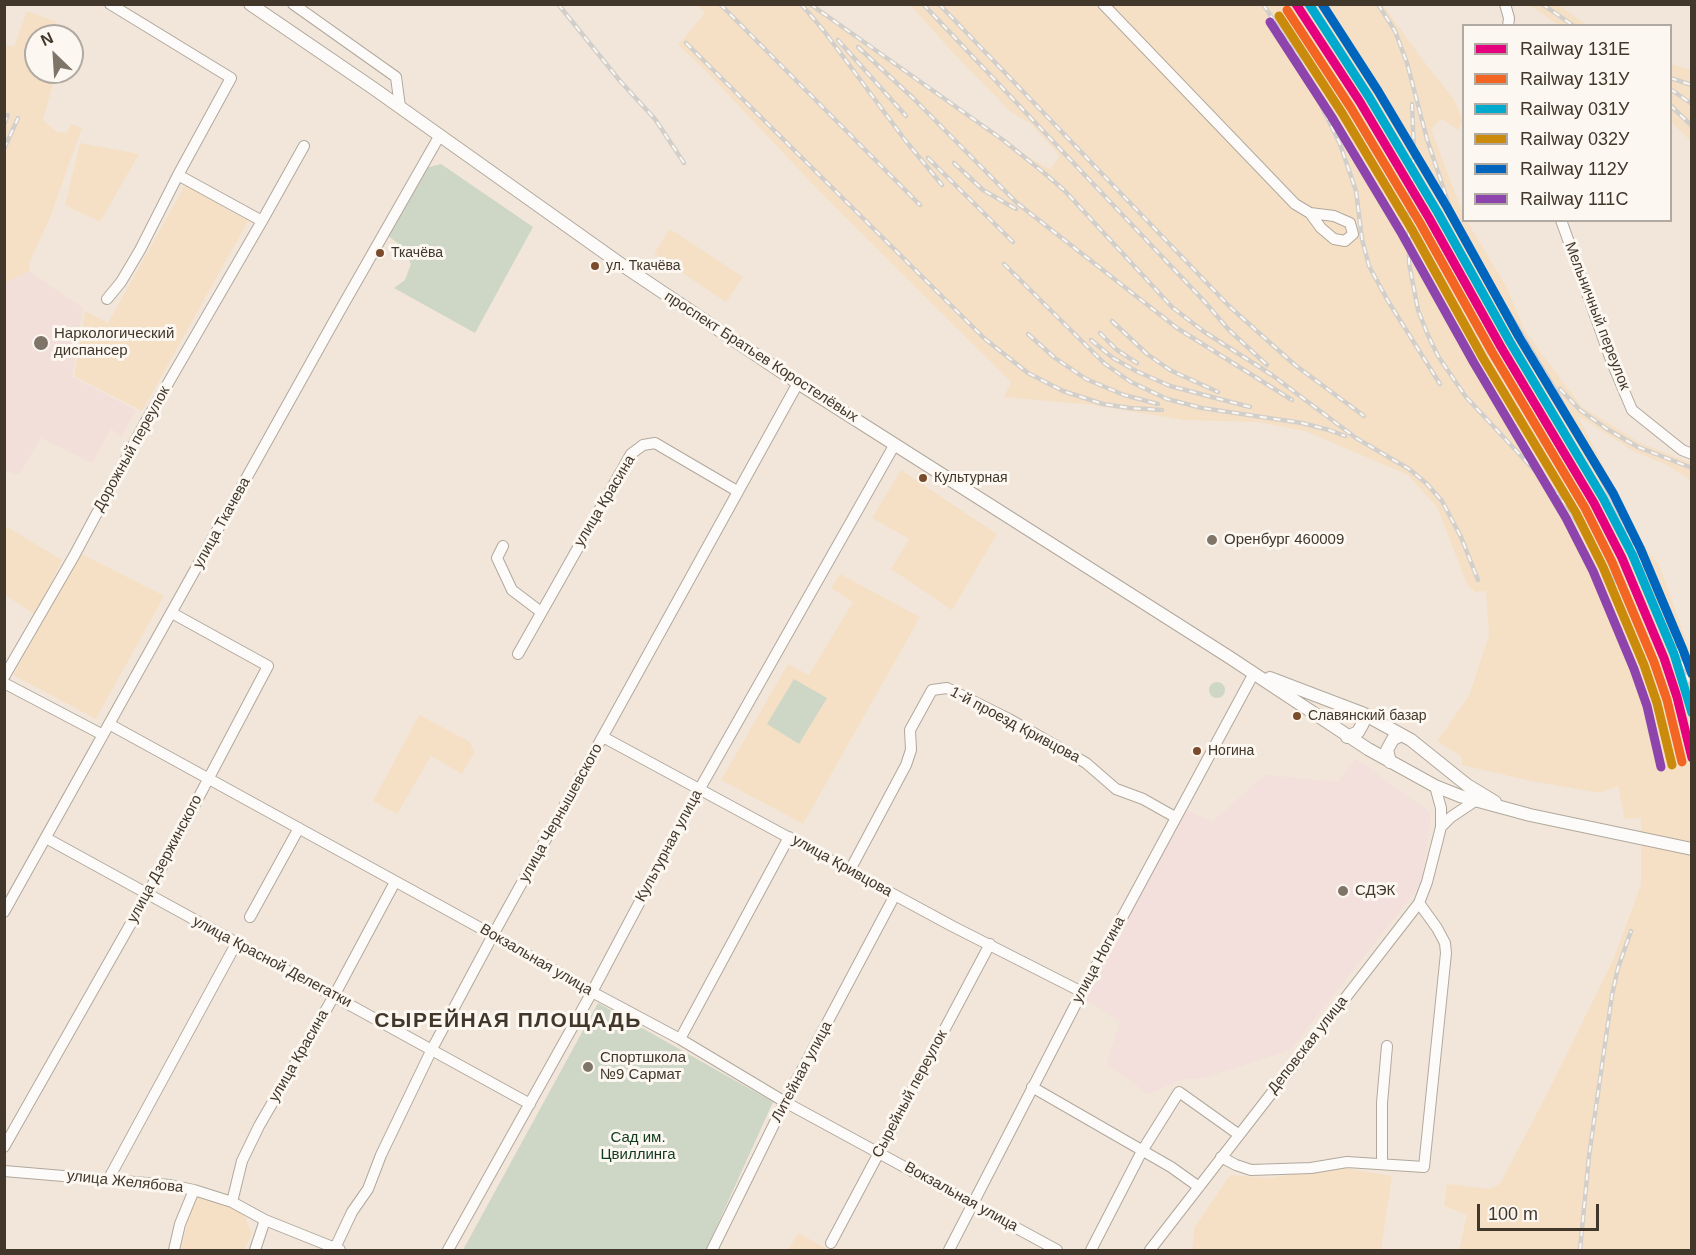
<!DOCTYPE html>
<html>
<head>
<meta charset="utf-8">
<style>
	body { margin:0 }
	#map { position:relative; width:1696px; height:1255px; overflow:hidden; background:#f1e6d9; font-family:Arial,sans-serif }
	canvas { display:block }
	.frame { position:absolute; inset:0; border:6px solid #41372b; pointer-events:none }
	.legend { position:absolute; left:1462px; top:24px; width:210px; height:198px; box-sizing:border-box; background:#fcf7f1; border:2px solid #b1aaa2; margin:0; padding:8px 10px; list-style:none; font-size:18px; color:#41372b }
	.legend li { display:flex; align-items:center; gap:12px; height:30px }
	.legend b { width:30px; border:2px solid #b1aaa2 }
	.north { position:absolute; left:24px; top:24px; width:60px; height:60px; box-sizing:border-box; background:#fcf7f1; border:2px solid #b1aaa2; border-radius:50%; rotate:335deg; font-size:16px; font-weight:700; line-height:24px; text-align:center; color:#41372b }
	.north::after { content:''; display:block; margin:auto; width:21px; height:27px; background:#7f7468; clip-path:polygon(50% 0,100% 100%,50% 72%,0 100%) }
	.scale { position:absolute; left:1477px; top:1204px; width:122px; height:27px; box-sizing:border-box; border:3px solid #41372b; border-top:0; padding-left:8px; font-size:18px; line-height:21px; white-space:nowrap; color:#41372b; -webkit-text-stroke:4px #fcf7f1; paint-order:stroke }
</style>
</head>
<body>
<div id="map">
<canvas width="1696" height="1255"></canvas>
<div class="frame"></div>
<ul class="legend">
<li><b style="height:8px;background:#e5007d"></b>Railway 131Е</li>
<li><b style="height:8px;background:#f26522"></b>Railway 131У</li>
<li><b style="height:8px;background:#00a9ce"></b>Railway 031У</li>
<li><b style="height:8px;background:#ca8a0b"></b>Railway 032У</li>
<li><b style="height:8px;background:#0065bd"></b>Railway 112У</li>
<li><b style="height:8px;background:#8e44ad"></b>Railway 111С</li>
</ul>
<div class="north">N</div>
<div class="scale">100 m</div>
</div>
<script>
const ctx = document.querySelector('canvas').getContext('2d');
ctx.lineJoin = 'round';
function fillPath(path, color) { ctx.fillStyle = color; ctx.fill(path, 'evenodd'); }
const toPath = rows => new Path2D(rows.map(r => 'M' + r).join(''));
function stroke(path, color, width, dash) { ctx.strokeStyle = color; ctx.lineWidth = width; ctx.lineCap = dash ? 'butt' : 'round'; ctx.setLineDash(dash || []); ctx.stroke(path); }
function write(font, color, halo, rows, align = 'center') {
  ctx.font = font + ' Arial,sans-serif'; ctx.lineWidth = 6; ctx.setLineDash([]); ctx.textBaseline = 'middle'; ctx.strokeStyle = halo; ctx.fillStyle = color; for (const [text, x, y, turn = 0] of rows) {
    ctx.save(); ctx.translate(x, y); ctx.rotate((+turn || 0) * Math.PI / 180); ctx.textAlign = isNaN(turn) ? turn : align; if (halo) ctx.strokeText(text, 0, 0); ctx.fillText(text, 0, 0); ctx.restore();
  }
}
const commercial = toPath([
	[1356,759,1431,813,1422,883,1290,1050,1203,1078,1183,1079,1148,1094,1107,1064,1120,1021,1082,998,1186,810,1212,822,1265,775,1338,782]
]);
const built = toPath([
	[698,5,816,5,1030,158,1050,169,1060,156,1030,123,1012,113,956,56,910,5,1383,5,1428,67,1454,99,1463,121,1458,130,1442,119,1431,129,1463,214,1464,220,1467,221,1506,286,1524,328,1541,353,1582,407,1640,443,1691,463,1691,480,1665,464,1635,452,1578,416,1648,552,1659,564,1691,654,1691,1250,1459,1250,1467,1215,1444,1206,1447,1184,1489,1189,1500,1184,1551,1086,1613,960,1641,885,1641,818,1625,819,1618,786,1600,793,1531,781,1462,765,1462,757,1437,741,1469,696,1489,635,1486,591,1475,592,1467,584,1437,507,1408,475,1305,431,1257,422,1183,420,1092,405,1004,397,1011,382,821,193,701,66,678,45,705,13],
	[1530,5,1558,5,1587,25,1558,25],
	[27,11,57,22,52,36,36,36,36,72,48,72,55,76,43,120,57,132,67,133,71,124,82,128,49,220,29,263,29,271,5,283,4,53,7,45,14,47],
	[1671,64,1691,70,1691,141,1671,122],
	[80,143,139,154,100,222,65,205],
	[185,185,248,221,142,411,74,376,85,311,108,323],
	[670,229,743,277,726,302,654,254],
	[901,470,997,534,952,610,891,569,909,539,872,518],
	[4,525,62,560,35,615,5,595],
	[80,553,164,596,96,719,13,675],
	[840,574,920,617,803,824,721,780,788,664,809,675,853,602,831,588],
	[419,715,470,742,474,753,462,774,431,756,397,814,373,801],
	[1339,1167,1392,1176,1381,1250,1190,1250,1193,1245,1194,1228,1230,1175,1269,1178],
	[200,1197,243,1212,252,1234,244,1250,181,1250,192,1202],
	[798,1233,829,1250,788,1250]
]);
const medical = toPath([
	[29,271,83,308,72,377,136,410,121,437,111,429,92,463,41,438,19,475,5,471,4,283]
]);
const green = toPath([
	[441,164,533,227,475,333,394,288,405,280,411,264,403,247,388,236,426,168],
	[794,679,827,698,799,744,767,724],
	'1209 690a8 8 0 1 1 16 0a8 8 0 1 1-16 0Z',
	[598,1003,773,1102,706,1250,463,1250]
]);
const minor = toPath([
	[293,4,396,77,400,107],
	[1103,4,1295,204,1310,213,1321,228,1334,239,1345,241,1353,234,1350,223,1334,216,1310,213],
	[1505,4,1509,18,1508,26],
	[1561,220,1611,360,1632,410,1682,450,1692,454],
	[262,221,304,146],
	[107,299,121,282,140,250,178,175,231,78,110,4],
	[503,546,497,558,512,590,541,612],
	[518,654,631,454,643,445,655,443,737,491],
	[4,677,74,556,145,423,262,221,178,175],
	[4,683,103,735],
	[109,724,493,935,592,992,680,1039,785,1102,1057,1250],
	[603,737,952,926,1082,992],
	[1441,827,1451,817,1475,801],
	[46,838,530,1104],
	[850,870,906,765,911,750,910,730,932,690,947,688,1009,719,1086,763,1116,789,1143,799,1175,817],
	[4,912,338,314,440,135],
	[250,917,299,828],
	[680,1039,789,837],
	[1032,1087,1171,1167,1199,1187],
	[4,1147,147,895,268,666,172,613],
	[1221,1157,1236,1165,1251,1170,1311,1168,1347,1162,1424,1167,1446,953,1445,943,1437,928,1419,903],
	[1382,1164,1382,1103,1387,1046],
	[4,1171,170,1185,194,1190,232,1202,265,1220,340,1250],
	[108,1180,236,944],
	[232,1202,242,1161,259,1126,334,996,395,882],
	[831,1243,990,944],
	[335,1248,352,1212,368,1189,381,1155,432,1049,493,935,798,383],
	[174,1250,180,1224,194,1190],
	[255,1250,265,1220],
	[448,1250,592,992,699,790,895,444],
	[712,1250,785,1102,895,895],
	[949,1250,1082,992,1254,673],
	[1091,1250,1142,1151,1179,1092,1238,1134],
	[1150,1250,1419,903,1427,882,1441,827,1441,808,1435,786]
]);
const major = toPath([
	[250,4,373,88,622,265,798,383,1229,657,1368,749,1435,786,1460,796,1530,815,1692,849],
	[1270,678,1362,713,1411,740,1467,785,1495,802],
	[1347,737,1358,732,1363,723,1362,713],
	[1390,762,1387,750,1393,739,1402,735]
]);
const rail = toPath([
	[558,4,620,81,655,119,684,163],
	[720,4,920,205],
	[801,4,824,31,905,140,942,185],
	[810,4,1003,140,1043,172,1065,191,1172,307,1203,331,1272,375,1356,438,1409,469,1426,483,1442,501,1461,537,1478,580],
	[923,4,1204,301,1229,330,1267,365],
	[939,4,1230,307,1295,365,1364,416],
	[1263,4,1298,58,1340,144,1356,191,1362,239,1369,266,1388,301,1440,384],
	[1378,4,1395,31,1407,63,1427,139,1453,217,1466,242,1556,391,1616,507,1666,615,1692,691],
	[1542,4,1574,26],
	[838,40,906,116],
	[686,43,985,339,1028,373,1063,391,1103,404,1130,408,1162,410],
	[858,47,914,99,1017,203,1177,328,1292,400],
	[1670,78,1692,85],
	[1670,89,1692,104],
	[1412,104,1414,152,1409,208,1409,263,1418,310,1427,333,1438,356,1466,397,1566,504,1614,582],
	[1670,105,1692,126],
	[4,124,8,115],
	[4,149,18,118],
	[928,158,1013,242],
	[954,163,983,190,1016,209],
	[1004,264,1105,364,1131,382,1167,399,1202,408,1302,423,1329,430,1345,436],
	[1112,321,1147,354,1170,370,1218,392],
	[1100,333,1117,350,1137,363],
	[1028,334,1055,358,1086,379,1124,395,1158,404],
	[1091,340,1113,358,1136,371,1170,386,1250,407],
	[1560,389,1580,410,1607,429,1638,447,1692,468],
	[1580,1250,1589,1156,1612,995,1618,968,1631,931]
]);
const rail1 = toPath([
	[1296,4,1360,102,1429,218,1501,347,1594,503,1622,558,1664,658,1677,697,1692,758]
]);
const rail2 = toPath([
	[1287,10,1351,108,1420,223,1492,352,1585,508,1612,562,1654,662,1667,700,1682,762]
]);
const rail3 = toPath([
	[1309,4,1369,97,1438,213,1510,342,1603,498,1632,554,1674,654,1692,713]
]);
const rail4 = toPath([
	[1279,16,1342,113,1411,228,1483,358,1576,513,1603,567,1644,665,1657,703,1672,765]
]);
const rail5 = toPath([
	[1322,4,1378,91,1447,207,1519,337,1613,493,1641,550,1683,650,1692,674]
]);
const rail6 = toPath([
	[1270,22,1333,119,1402,234,1474,363,1566,518,1593,571,1634,669,1647,706,1661,767]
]);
const markers = [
	[380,253,5,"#7a4b2a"],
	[595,266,5,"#7a4b2a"],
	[41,343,8,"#7f7468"],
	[923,478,5,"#7a4b2a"],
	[1212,540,6,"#7f7468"],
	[1297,716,5,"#7a4b2a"],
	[1197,751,5,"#7a4b2a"],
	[1343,891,6,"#7f7468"],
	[588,1067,6,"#7f7468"]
];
const busNames = [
	["Ткачёва",391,253],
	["ул. Ткачёва",606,266],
	["Культурная",934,478],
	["Славянский базар",1308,716],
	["Ногина",1208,751]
];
const streetNames = [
	["Мельничный переулок",1597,316,69],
	["проспект Братьев Коростелёвых",761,357,33],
	["Дорожный переулок",132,449,-61],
	["улица Красина",605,501,-59],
	["улица Ткачева",222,523,-61],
	["1-й проезд Кривцова",1015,725,28],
	["улица Чернышевского",561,813,-61],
	["Культурная улица",669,846,-62],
	["улица Дзержинского",165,859,-62],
	["улица Кривцова",842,866,29],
	["Вокзальная улица",536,960,30],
	["улица Ногина",1099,960,-62],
	["улица Красной Делегатки",272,962,28],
	["Деповская улица",1308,1045,-52],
	["улица Красина",299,1056,-60],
	["Литейная улица",802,1072,-62],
	["Сырейный переулок",910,1094,-62],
	["улица Желябова",125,1182,6],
	["Вокзальная улица",961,1197,29]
];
const poiNames = [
	["Наркологический",54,334],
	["диспансер",54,351],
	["Оренбург 460009",1224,540],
	["СДЭК",1355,891],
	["Спортшкола",600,1058],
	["№9 Сармат",600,1075]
];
const parkNames = [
	["Сад им.",638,1138],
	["Цвиллинга",638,1155]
];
const districtNames = [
	["СЫРЕЙНАЯ ПЛОЩАДЬ",508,1021]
];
fillPath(commercial, '#f3dfdb');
fillPath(built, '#f5e0c6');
fillPath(medical, '#f3dfd9');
fillPath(green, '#ced6c6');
stroke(minor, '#b1a89c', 12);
stroke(major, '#b1a89c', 14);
stroke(minor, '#fdfbf9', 10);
stroke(major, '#fdfbf9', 12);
stroke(rail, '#d2cfcb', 4.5);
stroke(rail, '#fcf7f1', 2, [7]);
stroke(rail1, '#e5007d', 9);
stroke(rail2, '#f26522', 9);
stroke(rail3, '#00a9ce', 9);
stroke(rail4, '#ca8a0b', 9);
stroke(rail5, '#0065bd', 9);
stroke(rail6, '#8e44ad', 9);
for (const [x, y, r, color] of markers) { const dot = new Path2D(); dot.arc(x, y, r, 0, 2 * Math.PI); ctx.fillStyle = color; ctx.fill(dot); stroke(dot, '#fcf7f1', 2); }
write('14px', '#41372b', '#fcf7f1', busNames, 'left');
write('15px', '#41372b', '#fcf7f1', streetNames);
write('15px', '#41372b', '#fcf7f1', poiNames, 'left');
write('15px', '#0e3a1d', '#fcf7f1', parkNames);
ctx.letterSpacing = '1.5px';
write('bold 21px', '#41372b', '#fcf7f1', districtNames);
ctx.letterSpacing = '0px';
</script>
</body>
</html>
